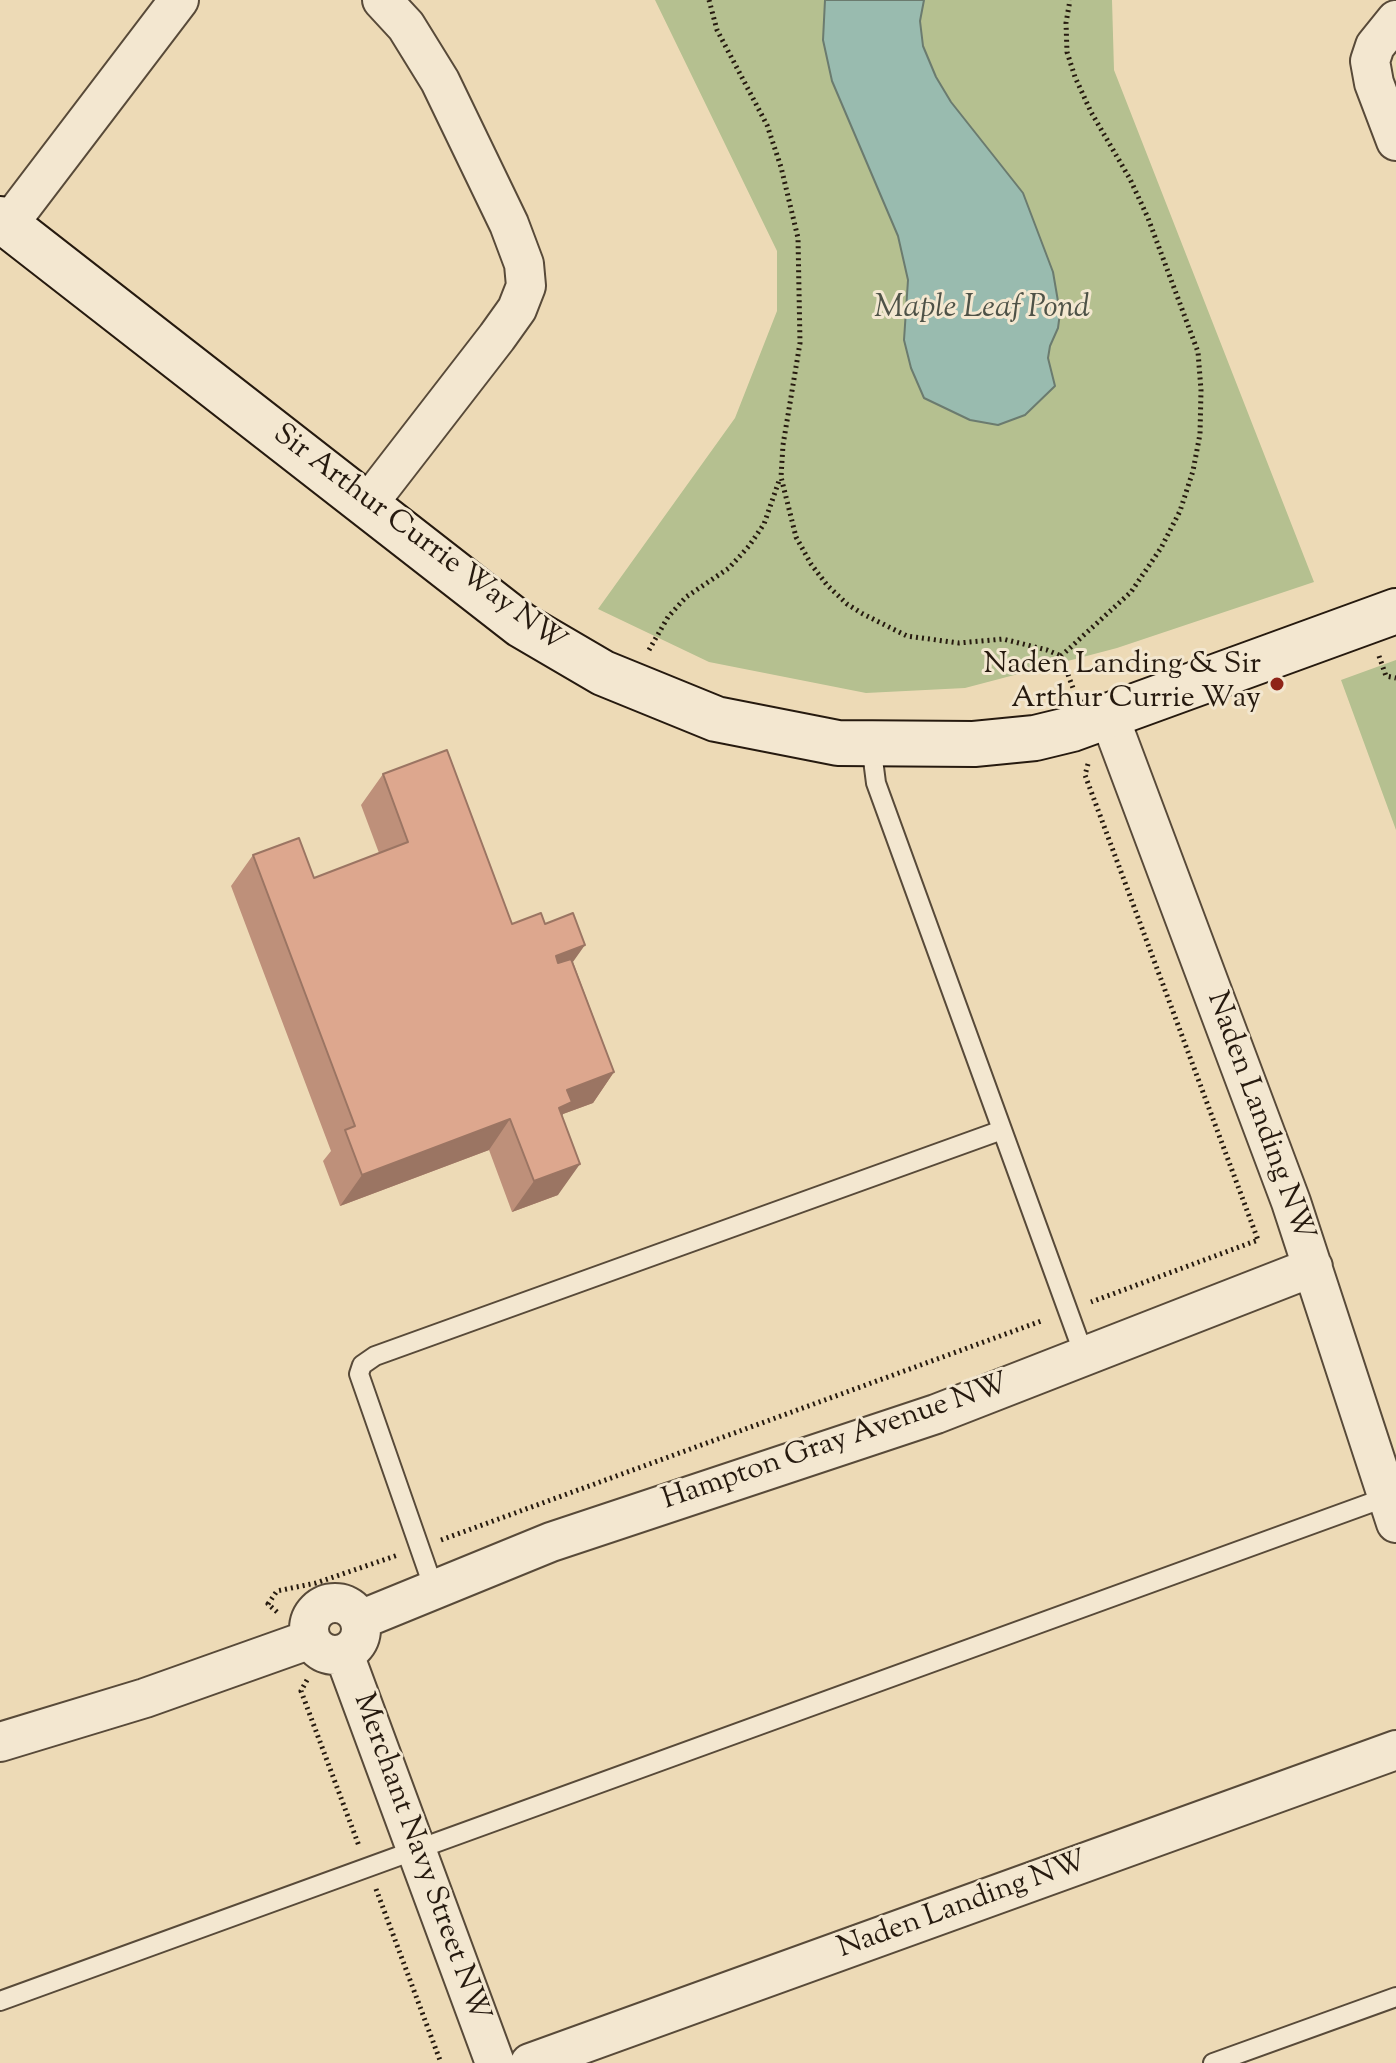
<!DOCTYPE html>
<html>
<head>
<meta charset="utf-8">
<style>
	body { margin:0 }
	canvas { display:block; background:#eddab6 }
</style>
</head>
<body>
<canvas width="1396" height="2063"></canvas>
<script>
const ctx = document.querySelector('canvas').getContext('2d');
ctx.lineJoin = 'round';
function fillPath(path, color) { ctx.fillStyle = color; ctx.fill(path, 'evenodd'); }
const toPath = rows => new Path2D(rows.map(r => 'M' + r).join(''));
function stroke(path, color, width, dash) { ctx.strokeStyle = color; ctx.lineWidth = width; ctx.lineCap = dash ? 'butt' : 'round'; ctx.setLineDash(dash || []); ctx.stroke(path); }
function write(font, color, halo, rows, align = 'center') {
  ctx.font = font + ' "Sorts Mill Goudy",serif'; ctx.lineWidth = 6; ctx.setLineDash([]); ctx.textBaseline = 'middle'; ctx.strokeStyle = halo; ctx.fillStyle = color; for (const [text, x, y, turn = 0] of rows) {
    ctx.save(); ctx.translate(x, y); ctx.rotate((+turn || 0) * Math.PI / 180); ctx.textAlign = isNaN(turn) ? turn : align; if (halo) ctx.strokeText(text, 0, 0); ctx.fillText(text, 0, 0); ctx.restore();
  }
}
const green = toPath([
	[655,0,1112,0,1114,70,1314,582,1117,648,965,688,866,693,709,662,598,609,735,418,777,311,777,251],
	[1396,660,1396,830,1341,680]
]);
const water = toPath([
	[825,0,924,0,920,21,923,46,936,77,951,102,1023,193,1053,272,1060,313,1058,328,1050,346,1048,358,1055,386,1025,415,998,425,970,420,924,398,911,368,904,340,908,280,898,236,832,81,823,40,825,0]
]);
const path = toPath([
	[709,0,717,30,767,125,781,167,798,238,800,343,783,445,781,477,796,537,811,564,827,585,847,604,863,614,907,636,959,643,1003,639,1047,650,1061,656,1073,688],
	[649,650,668,617,686,597,729,568,749,546,764,524,780,478],
	[1061,656,1131,592,1161,548,1180,511,1193,471,1200,434,1201,390,1198,352,1148,218,1130,179,1091,112,1075,77,1067,52,1066,23,1070,0],
	[1379,656,1386,676,1396,678],
	[1088,764,1085,775,1258,1240,1091,1302],
	[441,1540,1044,1320],
	[277,1612,268,1604,277,1591,316,1583,398,1555],
	[307,1680,301,1691,359,1846],
	[376,1889,441,2063]
]);
const lane = toPath([
	[871,744,876,783,1084,1355],
	[434,1589,359,1374,362,1365,375,1356,1002,1130],
	[0,2001,1387,1497],
	[1213,2063,1396,1997]
]);
const street = toPath([
	[1396,20,1375,46,1370,61,1374,83,1396,141],
	[7,226,179,0],
	[367,505,497,337,517,309,526,286,524,264,509,224,440,81,406,26,382,0],
	[1109,716,1291,1202,1396,1523],
	'309 1629a26 26 0 1 1 52 0a26 26 0 1 1-52 0Z',
	[360,1620,551,1542,936,1414,1313,1267],
	[344,1654,495,2063],
	[0,1742,145,1698,311,1639],
	[530,2063,1396,1750]
]);
const secondary = toPath([
	[0,219,521,625,603,673,716,719,838,743,974,744,1035,738,1072,729,1396,611]
]);
const wall = toPath([
	[383,774,512,924,545,924,573,962,614,1072,593,1103,563,1114,562,1116,558,1195,512,1212,489,1150,340,1206,323,1161,331,1151,231,886,253,855,314,878,379,853,361,805]
]);
const shadedWall = toPath([
	[585,945,563,976,556,956],
	[614,1072,593,1103,563,1114,550,1133,546,1121,567,1090],
	[510,1119,489,1150,340,1206,362,1175],
	[580,1164,558,1195,512,1212,534,1181]
]);
const building = toPath([
	[447,750,512,924,541,913,545,924,573,913,585,945,556,956,558,963,571,959,614,1072,567,1090,572,1102,559,1108,580,1164,534,1181,510,1119,362,1175,345,1130,355,1126,253,855,299,838,314,878,408,842,383,774,447,750]
]);
const markers = [
	[1277,684,8,"#8f2418"]
];
const streetNames = [
	["Sir Arthur Currie Way NW",418,540,37],
	["Naden Landing NW",1258,1117,70],
	["Hampton Gray Avenue NW",836,1444,-19],
	["Merchant Navy Street NW",419,1858,70],
	["Naden Landing NW",963,1907,-20]
];
const poiNames = [
	["Naden Landing & Sir",1261,667],
	["Arthur Currie Way",1261,701]
];
const waterNames = [
	["Maple Leaf Pond",982,311]
];
fillPath(green, '#b5c090');
fillPath(water, '#99bbaf');
stroke(water, '#6b7b6f', 2);
stroke(lane, '#584a39', 22);
stroke(street, '#584a39', 42);
stroke(secondary, '#261a0f', 48);
stroke(path, '#261a0f', 5, [2, 4]);
stroke(lane, '#f3e7d0', 18);
stroke(street, '#f3e7d0', 38);
stroke(secondary, '#f3e7d0', 44);
fillPath(wall, '#be907a');
fillPath(shadedWall, '#9b7563');
fillPath(building, '#dda78e');
stroke(building, '#9b7563', 2);
for (const [x, y, r, color] of markers) { const dot = new Path2D(); dot.arc(x, y, r, 0, 2 * Math.PI); ctx.fillStyle = color; ctx.fill(dot); stroke(dot, '#f3e7d0', 3); }
write('30px', '#261a0f', '#f3e7d0', streetNames);
write('30px', '#261a0f', '#f3e7d0', poiNames, 'right');
write('italic 32px', '#4e5247', '#f3e7d0', waterNames);
</script>
</body>
</html>
